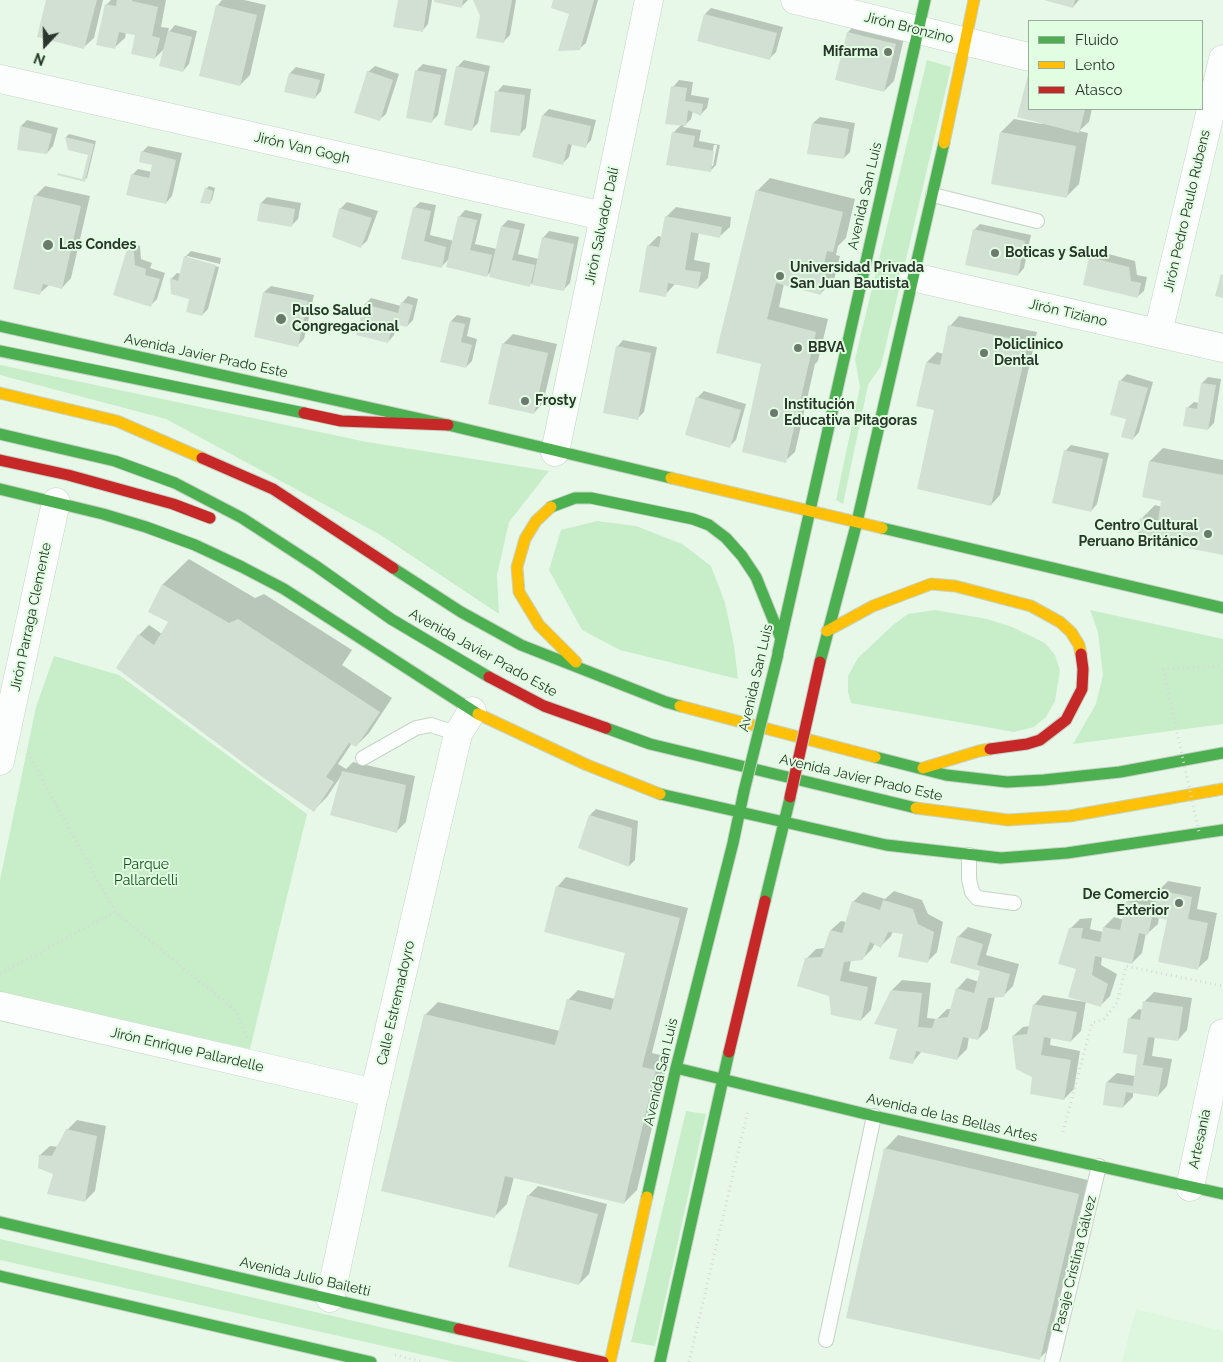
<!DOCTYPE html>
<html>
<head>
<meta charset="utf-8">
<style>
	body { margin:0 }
	#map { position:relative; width:1223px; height:1362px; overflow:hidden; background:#e7f8e8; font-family:Raleway,sans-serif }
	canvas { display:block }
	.legend { position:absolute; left:1028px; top:20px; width:175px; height:90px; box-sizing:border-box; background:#e1fee2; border:1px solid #98ae99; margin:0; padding:6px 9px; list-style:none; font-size:15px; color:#2a352b }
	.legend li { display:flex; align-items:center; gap:10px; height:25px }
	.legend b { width:25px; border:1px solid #98ae99 }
	.north { position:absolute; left:20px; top:20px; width:50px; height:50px; -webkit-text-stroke:4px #e1fee2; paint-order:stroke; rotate:201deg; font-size:14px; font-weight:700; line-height:20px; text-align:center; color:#2a352b }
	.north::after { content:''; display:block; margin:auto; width:18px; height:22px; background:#2a352b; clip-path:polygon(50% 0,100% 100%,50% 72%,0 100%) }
</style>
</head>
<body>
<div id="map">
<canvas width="1223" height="1362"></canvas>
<ul class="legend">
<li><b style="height:6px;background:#4caf50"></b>Fluido</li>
<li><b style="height:6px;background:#ffc107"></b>Lento</li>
<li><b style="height:6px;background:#c62828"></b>Atasco</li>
</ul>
<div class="north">N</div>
</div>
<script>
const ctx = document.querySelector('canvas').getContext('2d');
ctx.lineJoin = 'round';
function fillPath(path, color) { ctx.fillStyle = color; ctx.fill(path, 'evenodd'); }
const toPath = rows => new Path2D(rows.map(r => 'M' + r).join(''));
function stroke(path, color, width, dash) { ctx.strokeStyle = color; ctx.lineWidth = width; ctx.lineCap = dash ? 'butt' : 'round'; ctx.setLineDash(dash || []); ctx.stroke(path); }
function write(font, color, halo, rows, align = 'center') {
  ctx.font = font + ' Raleway,sans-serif'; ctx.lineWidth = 4; ctx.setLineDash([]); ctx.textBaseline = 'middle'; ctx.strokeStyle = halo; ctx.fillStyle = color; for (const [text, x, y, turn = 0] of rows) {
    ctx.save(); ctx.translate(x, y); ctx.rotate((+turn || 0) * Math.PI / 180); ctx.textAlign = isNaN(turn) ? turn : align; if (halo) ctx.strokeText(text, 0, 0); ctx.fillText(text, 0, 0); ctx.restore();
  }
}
const built = toPath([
	[1136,1309,1223,1331,1223,1362,1122,1362]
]);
const green = toPath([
	[927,60,951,67,881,366,868,385,843,504,836,500,860,387,855,359],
	[0,365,367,442,549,471,509,522,497,575,499,614,379,534,166,419,0,375],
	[597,521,636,526,682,544,711,566,725,603,734,645,738,679,620,650,582,630,549,570,561,530],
	[935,610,987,619,1012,627,1045,643,1055,655,1060,670,1055,701,1046,717,1034,727,1014,732,851,703,848,692,848,676,858,658,893,625,908,614],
	[1090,610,1223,639,1223,724,1073,744,1096,704,1103,675,1098,632],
	[54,656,119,675,307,814,250,1049,0,993,0,880,36,707],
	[686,1111,706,1114,655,1346,631,1342],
	[0,1239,531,1362,455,1362,0,1260]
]);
const shadow = toPath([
	[47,0,103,0,94,38,84,47],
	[111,0,166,0,161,27,169,28,168,33,175,25,197,31,189,64,183,71,165,48,155,58,136,34,126,32,125,38,115,47,106,5],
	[222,0,244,0,266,5,250,75,240,85,217,6],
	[399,0,432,0,428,24,422,31],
	[435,0,468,0,462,6],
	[475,0,516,0,510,35,503,42],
	[555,0,598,0,586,43,579,49,571,13],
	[1046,0,1079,0,1073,7],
	[711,8,783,27,776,52,770,58,705,14],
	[858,22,905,34,894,81,884,91,837,79,848,32],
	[464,60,490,66,478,123,472,129,457,67],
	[423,64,447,69,438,115,431,122,417,70],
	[375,66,399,74,386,114,379,120,368,72],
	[296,67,325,74,321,91,315,98,290,73],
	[1029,74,1029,109,1092,109,1089,122,1079,131,1088,133,1079,184,1066,197,1001,132,1014,119,1042,124,1043,122,1018,116],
	[679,80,693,82,691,95,709,98,707,108,701,114,693,111,691,119,683,127,701,130,699,141,720,145,716,165,710,171,673,133,681,125,673,87],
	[714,145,717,145,713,166,710,166],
	[503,85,531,89,526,128,519,135,497,92],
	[549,109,596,120,591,140,585,147,572,144,569,157,563,163,543,115],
	[820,117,855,123,850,152,844,158,813,123],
	[27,120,58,128,53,146,47,153,21,126],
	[69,134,96,141,87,178,84,180,89,154,69,149,66,137],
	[148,146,182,153,172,196,166,203,132,175,138,169,152,172,153,164,142,152],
	[770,178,855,199,846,238,838,246,836,255,840,256,834,280,821,293,784,284,779,307,828,319,818,361,815,364,795,452,785,461,763,363,757,191],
	[45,186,90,196,71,278,62,288,49,285,40,293,35,196],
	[209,186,215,188,212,200,209,203,206,189],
	[267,197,301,203,298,219,292,225,261,203],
	[347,202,378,211,367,241,360,247,340,209],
	[420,202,436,205,430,235,454,241,459,217,465,210,482,214,475,244,497,249,502,226,508,220,525,224,518,254,539,259,543,238,549,231,579,237,570,283,564,289,532,283,530,285,492,270,487,276,450,258,441,267,402,258,414,208],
	[676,207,731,217,730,227,720,236,699,232,694,260,710,263,708,278,698,288,675,284,665,295,648,246,658,236,662,237,666,217],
	[980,224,1031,235,1024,268,1018,275,974,230],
	[134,244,140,246,141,259,152,263,150,268,165,273,157,299,151,305,128,250],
	[191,251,221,258,220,264,187,256,187,259,219,267,208,309,202,315,190,298,171,279,177,273,181,274,185,257],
	[1097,251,1135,261,1137,275,1147,277,1144,291,1137,297,1091,258],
	[271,286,314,295,304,339,298,345,255,336,264,292],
	[408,296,418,299,413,320,407,326,397,323,394,335,388,342,365,304,371,298,401,306,402,303],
	[457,315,471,318,467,336,477,339,472,361,466,367,451,321],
	[959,316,1037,332,1000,495,991,505,936,410,917,405,927,362,937,352,944,354,950,326],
	[513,334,557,344,543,403,534,413,503,344],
	[623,340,657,347,644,412,638,418,617,347],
	[1127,374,1153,382,1139,432,1133,439,1120,381],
	[1208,377,1221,379,1214,423,1208,429,1187,408,1194,402,1199,403,1202,383],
	[704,391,746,404,736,440,730,446,697,398],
	[1071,445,1109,453,1097,504,1091,511,1065,451],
	[1163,448,1223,460,1223,553,1142,518,1155,505,1162,507,1163,500,1150,461],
	[189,559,255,598,264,594,352,650,342,665,392,698,369,733,356,746,352,743,338,764,346,769,353,762,415,776,406,822,396,832,341,776,327,797,314,810,117,667,139,635,149,625,162,634,170,621,149,611,163,584],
	[596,809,638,821,635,860,629,866,590,815],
	[566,877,688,908,652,1053,669,1057,637,1190,624,1203,514,1177,507,1204,494,1217,425,1015,438,1002,560,1031,568,1000,578,990,615,999,626,952,557,887],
	[1168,881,1201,887,1197,909,1217,913,1208,959,1198,968,1168,919,1159,917,1158,924,1148,933,1146,933,1142,953,1132,963,1102,957,1101,965,1117,974,1110,996,1101,1005,1086,1001,1081,1031,1071,1041,1051,1037,1050,1045,1080,1051,1074,1089,1064,1099,1034,1076,1013,1036,1023,1027,1030,1026,1034,1005,1043,995,1085,1002,1070,929,1080,919,1092,918,1090,929,1103,932,1104,927,1114,917,1124,920,1127,902,1137,892,1158,896,1159,890],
	[894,891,922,900,928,914,943,922,937,952,928,961,904,933,893,931,891,936,881,946,875,943,872,949,862,959,851,960,849,971,877,977,871,1010,861,1020,830,995,806,959,816,949,826,948,831,930,841,921,846,922,853,902,863,892,885,899],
	[968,927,992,934,986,955,1019,964,1013,986,1003,996,995,996,988,1029,978,1039,969,1037,967,1049,957,1059,922,1051,912,1063,898,1028,892,990,902,980,931,983,927,1018,937,1019,947,1009,952,1009,958,988,967,978,979,982,982,971,951,962,958,937],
	[1154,992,1192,998,1187,1030,1178,1040,1155,1036,1152,1056,1172,1059,1167,1086,1158,1096,1133,1092,1133,1097,1123,1107,1107,1082,1117,1073,1135,1076,1139,1054,1129,1019,1139,1009,1143,1010,1144,1002],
	[77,1120,106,1126,95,1191,85,1201,55,1174,40,1155,50,1146,59,1147,67,1130],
	[898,1135,1092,1181,1052,1346,1039,1359,847,1317,886,1148],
	[538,1186,607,1204,589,1274,579,1284,528,1196]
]);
const building = toPath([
	[46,0,97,0,84,49,37,37],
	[117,0,132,0,132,1,158,7,152,36,160,38,155,59,131,54,135,35,119,32,115,49,96,45,105,4,116,6],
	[398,0,428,0,423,32,393,27],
	[434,0,463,0,462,8,434,2],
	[473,0,512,0,504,43,476,38,480,16],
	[553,0,594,0,580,50,558,51,569,14,551,8],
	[1044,0,1075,0,1073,8],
	[216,5,257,15,240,86,199,76],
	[704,14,777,33,770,60,697,41],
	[168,31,192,37,183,72,159,66],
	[847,32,896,44,884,92,835,80],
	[456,66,485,72,472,131,444,125],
	[415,70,441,75,432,123,406,118],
	[367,71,393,80,380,121,354,113],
	[1029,71,1029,109,1085,109,1079,133,1017,117],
	[289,73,320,80,315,99,284,92],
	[671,86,687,88,685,101,703,104,701,116,688,110,686,126,665,124],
	[495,91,525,95,520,136,490,132],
	[542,115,591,126,586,148,568,144,563,165,532,157],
	[812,123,849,129,844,159,807,154],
	[20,126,52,134,47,154,17,150],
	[672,132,695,136,693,147,714,151,711,172,666,165],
	[1000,132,1076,146,1067,198,991,184],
	[65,137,94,144,85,182,57,175,58,173,82,179,88,155,68,150],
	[141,151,176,160,166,204,126,195,131,174,149,178,152,165,139,162],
	[205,188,213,191,210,204,200,203],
	[756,190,843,212,833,252,827,251,823,268,827,269,821,295,776,283,767,319,816,332,786,463,742,452,761,364,716,353],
	[34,195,81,206,62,289,43,284,40,295,13,289],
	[260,203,295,209,292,227,257,221],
	[413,207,431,211,424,241,446,247,442,268,401,259],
	[339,208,372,218,361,248,332,237],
	[458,216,477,220,470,250,492,255,487,277,446,267],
	[665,216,722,227,720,238,691,232,685,270,701,272,698,289,668,283,666,297,639,292,647,245,659,247],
	[501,226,520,230,512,260,535,265,530,287,489,277],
	[973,229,1025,241,1018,276,965,265],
	[542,237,574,244,564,291,532,285],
	[127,249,134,252,135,265,146,269,145,275,160,279,151,307,113,295],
	[184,256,216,265,202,316,186,312,189,299,171,294,170,278,178,281],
	[1089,257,1129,267,1131,281,1141,283,1138,298,1083,285],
	[1221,274,1223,275,1223,298,1215,296],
	[263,292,308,301,298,347,254,337],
	[401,302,413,305,407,327,393,324,388,343,356,335,364,304,398,313],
	[450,321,465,324,461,342,472,345,466,368,440,362],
	[948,325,1028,342,991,506,917,489,934,410,916,406,926,362,940,365],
	[502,343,548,353,534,414,488,404],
	[616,346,651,353,638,420,603,413],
	[1119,380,1148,388,1133,440,1121,437,1126,419,1110,415],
	[1201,383,1216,385,1208,430,1183,426,1186,407,1197,409],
	[696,397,741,410,730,448,685,435],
	[1064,450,1103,459,1091,512,1052,503],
	[1149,461,1223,475,1223,555,1137,538,1140,518,1158,521,1161,501,1142,497],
	[162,584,229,623,238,619,380,712,356,747,349,743,326,777,334,782,314,812,261,776,116,668,138,634,154,645,168,622,148,612],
	[342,771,406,785,397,833,330,815],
	[589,815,632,828,629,867,578,848],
	[556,886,680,918,642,1067,656,1070,624,1204,505,1176,495,1218,381,1191,424,1014,555,1045,567,999,611,1010,625,953,544,932],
	[1158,890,1192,897,1188,919,1208,923,1198,970,1158,962,1167,920,1152,917,1148,935,1139,933,1132,964,1095,956,1092,975,1108,984,1101,1007,1068,997,1076,969,1058,964,1069,928,1083,928,1081,938,1100,942,1103,927,1120,930,1126,901,1154,907],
	[883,900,913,909,918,924,934,932,928,963,898,957,903,934,888,932,881,948,870,942,863,960,844,962,840,981,868,987,861,1021,831,1015,829,996,797,986,805,958,821,957,830,930,842,933,852,901,880,910],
	[957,936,983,944,977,965,1010,974,1004,997,988,998,978,1040,963,1037,957,1060,916,1051,913,1064,889,1059,897,1029,874,1024,891,990,922,993,918,1027,932,1028,935,1019,948,1017,956,988,974,993,980,971,950,963],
	[1143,1001,1183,1007,1178,1041,1148,1037,1143,1065,1163,1068,1158,1097,1126,1092,1123,1108,1103,1105,1106,1082,1133,1086,1137,1055,1123,1053,1128,1018,1140,1020],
	[1033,1004,1077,1012,1071,1042,1044,1037,1041,1055,1071,1060,1064,1100,1030,1094,1032,1077,1016,1069,1012,1036,1027,1034],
	[66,1129,97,1136,85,1202,47,1194,53,1174,38,1168,39,1155,52,1156],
	[884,1148,1079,1194,1040,1360,846,1318],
	[527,1195,598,1214,579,1285,508,1267]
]);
const path = toPath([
	[1163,669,1223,666],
	[28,753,115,912,236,1011,247,1038],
	[0,974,115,912],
	[1063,1132,1092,1023,1104,1019,1117,1003,1126,966,1223,986],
	[395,1355,424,1362],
	[689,1362,748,1110]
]);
const lane = toPath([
	[933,195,1037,221],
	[363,758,416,728,431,725,458,734],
	[969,855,969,879,972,892,977,898,1014,903],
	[826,1340,874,1116],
	[1052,1362,1099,1166]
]);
const street = toPath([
	[795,0,1029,57],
	[0,79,603,216],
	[913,277,1223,348],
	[1158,333,1223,59],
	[555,452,649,0],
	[0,761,56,502],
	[0,1006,375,1093],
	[1190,1187,1223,1033],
	[330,1298,373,1099,458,734,472,711]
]);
const fast = toPath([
	[0,326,448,425,671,478],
	[0,351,304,413],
	[0,434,115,461,175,483,242,518,316,566,391,619,489,677],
	[0,489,103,514,146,527,195,545,242,567,284,589,478,714],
	[551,507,575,498,591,498,693,519,709,525,726,538,742,556,756,577,781,639],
	[882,528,1223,608],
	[393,568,461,612,521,645,666,702,680,706],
	[778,652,925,0],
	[820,662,857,522,944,143],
	[606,728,650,744,916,808],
	[875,757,946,775,1007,782,1044,780,1120,772,1223,753],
	[660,794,886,845,1001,858,1067,853,1223,830],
	[765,901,790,798],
	[676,1068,874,1116,1223,1194],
	[647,1197,676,1068,733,843,744,791],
	[0,1222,459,1329],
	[0,1276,371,1362],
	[660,1362,729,1052]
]);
const slow = toPath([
	[944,143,974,0],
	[0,393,117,421,202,458],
	[671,478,882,528],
	[551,507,536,521,525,539,517,567,519,592,539,625,576,662],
	[827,631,873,606,931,584,955,586,1031,606,1060,622,1071,632,1079,645,1081,654],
	[680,706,875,757],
	[478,714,587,765,660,794],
	[923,768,979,751,990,749],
	[916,808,1008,820,1070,816,1223,789],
	[610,1362,647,1197]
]);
const jam = toPath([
	[304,413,341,421,448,425],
	[202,458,273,489,393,568],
	[0,460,68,475,173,504,210,518],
	[489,677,544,706,606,728],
	[990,749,1027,744,1040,740,1066,720,1082,689,1083,669,1081,654],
	[729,1052,765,901],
	[459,1329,603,1362]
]);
const pathBridge = toPath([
	[1163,669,1199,832]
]);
const fastBridge = toPath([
	[744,791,778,654]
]);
const jamBridge = toPath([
	[790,797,820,662]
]);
const markers = [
	[888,52,5,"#6c796d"],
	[48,245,6,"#6c796d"],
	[995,253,5,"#6c796d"],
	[780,276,5,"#6c796d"],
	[281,319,6,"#6c796d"],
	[798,348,5,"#6c796d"],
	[984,353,5,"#6c796d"],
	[525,401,5,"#6c796d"],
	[774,413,5,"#6c796d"],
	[1208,534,5,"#6c796d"],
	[1179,903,5,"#6c796d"]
];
const streetNames = [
	["Jirón Bronzino",909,28,14],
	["Jirón Van Gogh",302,148,13],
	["Avenida San Luis",865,196,-77],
	["Jirón Pedro Paulo Rubens",1187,211,-77],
	["Jirón Salvador Dalí",602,226,-78],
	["Jirón Tiziano",1068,313,13],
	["Avenida Javier Prado Este",206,356,12],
	["Jirón Parraga Clemente",31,617,-78],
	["Avenida Javier Prado Este",483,653,29],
	["Avenida San Luis",756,678,-77],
	["Avenida Javier Prado Este",861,778,13],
	["Calle Estremadoyro",396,1003,-77],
	["Jirón Enrique Pallardelle",187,1050,13],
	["Avenida San Luis",661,1072,-77],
	["Avenida de las Bellas Artes",952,1118,13],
	["Artesanía",1200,1139,-78],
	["Pasaje Cristina Gálvez",1075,1264,-76],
	["Avenida Julio Bailetti",305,1277,13]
];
const poiNames = [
	["Mifarma",878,52,"right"],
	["Las Condes",59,245],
	["Boticas y Salud",1005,253],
	["Universidad Privada",790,268],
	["San Juan Bautista",790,284],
	["Pulso Salud",292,311],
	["Congregacional",292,327],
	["Policlinico",994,345],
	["Dental",994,361],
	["BBVA",808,348],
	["Frosty",535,401],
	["Institución",784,405],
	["Educativa Pitagoras",784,421],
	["Centro Cultural",1198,526,"right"],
	["Peruano Británico",1198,542,"right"],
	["De Comercio",1169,895,"right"],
	["Exterior",1169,911,"right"]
];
const parkNames = [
	["Parque",146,865],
	["Pallardelli",146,881]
];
fillPath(built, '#dcf7de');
fillPath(green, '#c7edc9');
fillPath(shadow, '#0003');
fillPath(building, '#d2e0d3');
stroke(lane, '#c6d3c6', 16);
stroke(street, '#c6d3c6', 29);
stroke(fast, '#c6d3c6', 13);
stroke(slow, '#c6d3c6', 13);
stroke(jam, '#c6d3c6', 13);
stroke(path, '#d6dad6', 3, [1, 4]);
stroke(lane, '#fbfefc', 14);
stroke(street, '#fbfefc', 28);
stroke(fast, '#4caf50', 11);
stroke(slow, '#ffc107', 11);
stroke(jam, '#c62828', 11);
stroke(fastBridge, '#c6d3c6', 13, []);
stroke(jamBridge, '#c6d3c6', 13, []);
stroke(pathBridge, '#d6dad6', 3, [1, 4]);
stroke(fastBridge, '#4caf50', 11);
stroke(jamBridge, '#c62828', 11);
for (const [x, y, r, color] of markers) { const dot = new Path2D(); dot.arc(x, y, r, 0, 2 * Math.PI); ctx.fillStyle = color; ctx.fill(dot); stroke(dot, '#e1fee2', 2); }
write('14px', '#2a352b', '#e1fee2', streetNames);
write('bold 14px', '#2a352b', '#e1fee2', poiNames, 'left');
write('14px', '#114f1e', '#e1fee2', parkNames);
</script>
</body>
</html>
